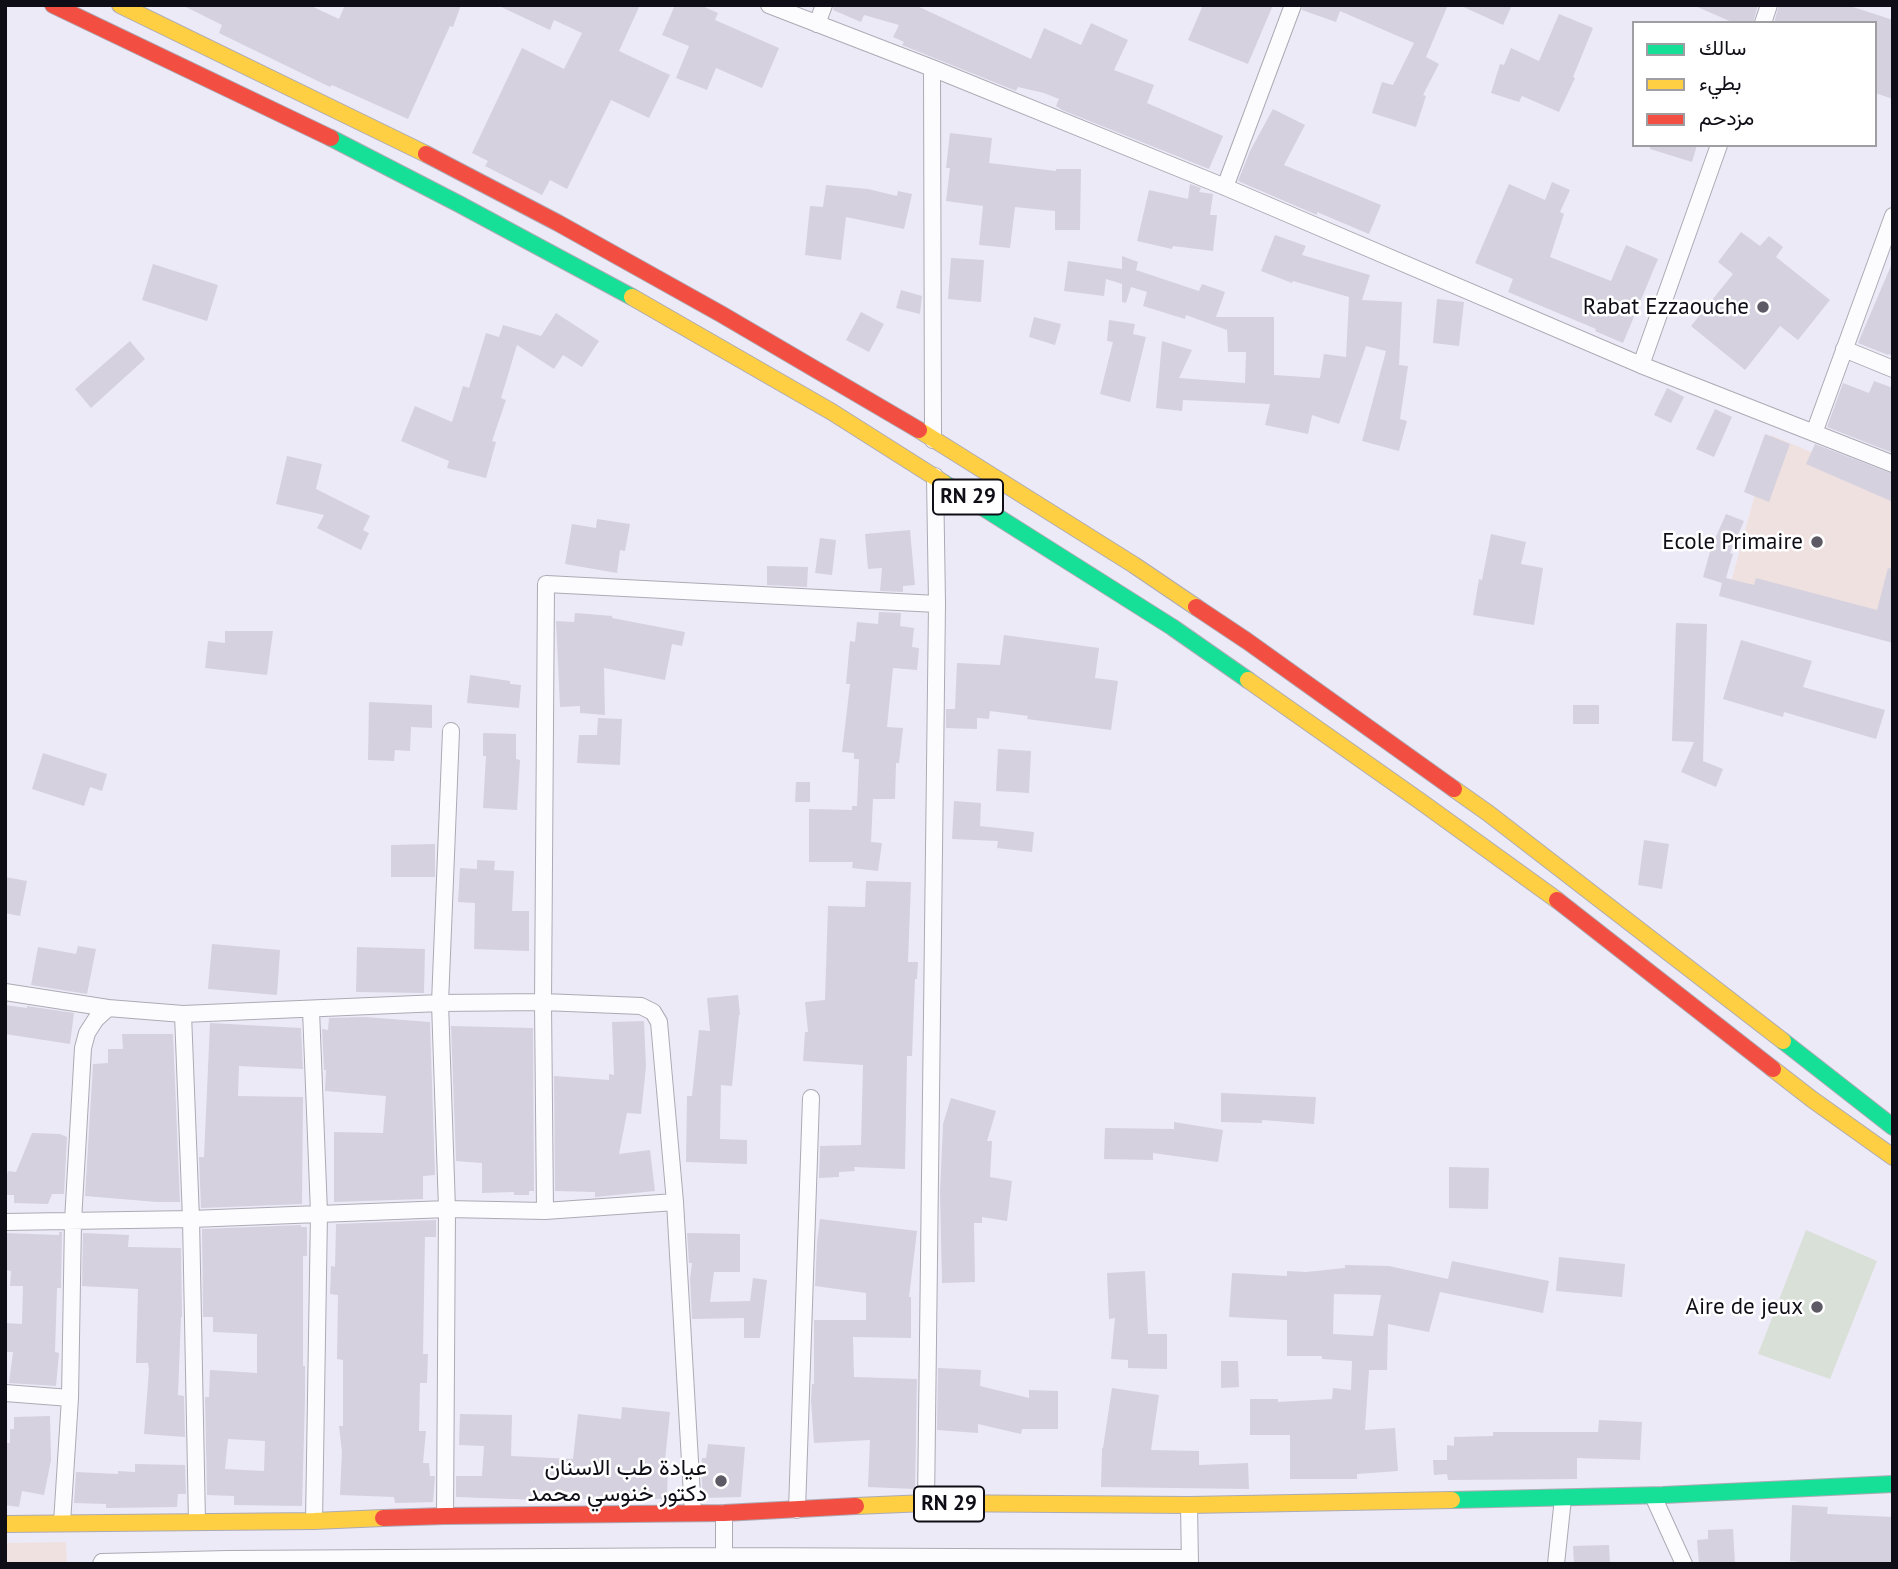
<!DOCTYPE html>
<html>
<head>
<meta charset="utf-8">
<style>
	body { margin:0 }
	#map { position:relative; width:1898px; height:1569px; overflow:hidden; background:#edeaf7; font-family:"PT Sans",Vazirmatn,sans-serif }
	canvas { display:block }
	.frame { position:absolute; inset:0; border:7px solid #0f0d16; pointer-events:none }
	.legend { position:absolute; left:1632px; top:21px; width:245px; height:126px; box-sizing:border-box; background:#fff; border:2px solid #9f9ea2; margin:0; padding:9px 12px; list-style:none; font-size:21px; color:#0f0d16 }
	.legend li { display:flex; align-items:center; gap:14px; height:35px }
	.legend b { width:35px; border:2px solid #9f9ea2 }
</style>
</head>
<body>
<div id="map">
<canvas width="1898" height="1569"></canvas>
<div class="frame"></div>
<ul class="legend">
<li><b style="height:9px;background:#16e098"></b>سالك</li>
<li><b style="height:9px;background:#ffcf43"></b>بطيء</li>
<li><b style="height:9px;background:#f24e42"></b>مزدحم</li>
</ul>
</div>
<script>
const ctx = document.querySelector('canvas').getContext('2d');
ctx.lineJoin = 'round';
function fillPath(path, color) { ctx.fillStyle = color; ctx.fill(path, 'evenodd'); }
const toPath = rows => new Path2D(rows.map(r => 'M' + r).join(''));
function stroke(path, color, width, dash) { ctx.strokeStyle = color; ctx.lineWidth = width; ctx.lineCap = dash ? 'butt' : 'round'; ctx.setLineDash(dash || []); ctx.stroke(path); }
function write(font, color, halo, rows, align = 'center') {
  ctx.font = font + ' "PT Sans",Vazirmatn,sans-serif'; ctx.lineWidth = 5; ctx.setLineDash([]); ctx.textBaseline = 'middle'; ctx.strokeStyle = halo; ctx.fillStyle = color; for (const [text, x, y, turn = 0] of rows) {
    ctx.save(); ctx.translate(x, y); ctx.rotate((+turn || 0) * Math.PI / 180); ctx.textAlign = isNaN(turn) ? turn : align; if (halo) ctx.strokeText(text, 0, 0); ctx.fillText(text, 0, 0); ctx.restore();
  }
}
const education = toPath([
	[1771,435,1893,487,1893,637,1727,597],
	[66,1542,67,1564,5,1564,5,1543]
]);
const green = toPath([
	[1806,1230,1877,1261,1830,1379,1758,1354]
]);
const building = toPath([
	[182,5,309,5,339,19,345,5,461,5,453,27,450,26,408,119,332,85,330,87,219,33,222,25],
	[497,5,640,5,619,51,670,75,649,118,611,100,567,189,550,180,542,195,485,166,488,161,472,153,522,48,564,69,582,33,554,20,550,30],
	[675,5,700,5,718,13,715,20,779,48,762,88,716,68,707,90,676,78,689,46,662,35],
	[834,5,915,5,1031,59,1044,28,1081,45,1091,23,1128,40,1114,70,1154,85,1147,103,1223,136,1209,169,1062,110,1056,106,1059,99,1044,93,1018,87,1016,91,902,45,904,42,893,37,899,25,864,15,861,22,833,10],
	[1203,5,1273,5,1248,64,1188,40],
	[1303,5,1448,5,1426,57,1439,64,1423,95,1426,96,1416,127,1372,113,1382,82,1393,85,1414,43,1340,11,1336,22,1302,10],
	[1459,5,1512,5,1503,25],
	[1693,5,1758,5,1753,23,1734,23],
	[1779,5,1847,5,1893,20,1893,99,1875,93,1875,23,1774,23],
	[1559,14,1593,28,1573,77,1575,78,1559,112,1522,96,1519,102,1491,93,1500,64,1504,65,1511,48,1539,61],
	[1273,109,1305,125,1284,165,1381,205,1369,234,1317,212,1317,215,1238,181,1250,151],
	[950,133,992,138,989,163,1056,171,1056,169,1081,169,1080,230,1055,230,1055,211,1015,207,1010,248,979,245,983,206,946,201,950,168,946,168],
	[1650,145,1697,145,1692,162,1650,149],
	[1552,182,1570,190,1560,212,1564,214,1550,257,1611,281,1626,245,1658,259,1623,343,1595,331,1596,329,1508,292,1513,279,1475,263,1509,184,1545,200],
	[1190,184,1201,188,1199,192,1213,194,1210,215,1217,215,1213,251,1173,246,1172,249,1137,241,1149,190,1188,199],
	[826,185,868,189,897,196,898,191,912,194,904,229,846,217,841,260,805,255,810,206,823,207],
	[1741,232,1760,246,1769,236,1783,247,1776,257,1830,300,1798,340,1780,326,1745,370,1691,326,1733,274,1718,262],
	[1275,235,1306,246,1302,255,1370,275,1362,300,1402,302,1399,365,1408,366,1400,419,1407,421,1399,451,1362,441,1386,351,1366,346,1339,424,1312,415,1308,434,1265,425,1270,404,1183,400,1182,411,1156,408,1162,341,1192,350,1179,378,1245,383,1246,352,1228,352,1227,330,1186,315,1185,319,1143,306,1147,292,1131,287,1126,303,1122,302,1122,284,1106,279,1104,296,1064,291,1068,261,1122,269,1122,256,1138,262,1136,270,1199,291,1202,284,1225,292,1216,317,1274,317,1274,375,1320,378,1324,354,1346,357,1349,297,1293,281,1292,283,1261,271],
	[951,258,984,260,981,302,948,299],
	[1893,261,1893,356,1888,354,1888,355,1858,343],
	[153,264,218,285,207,321,142,300],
	[901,290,922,296,920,314,896,308],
	[1437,299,1464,302,1459,346,1433,343],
	[861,312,884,324,869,352,846,340],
	[556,313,599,341,582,367,563,355,554,369,517,345,501,398,506,400,492,441,496,442,486,478,447,468,449,461,401,441,415,406,452,422,463,386,469,388,486,333,499,337,503,325,541,336],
	[1034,317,1061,324,1055,345,1029,337],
	[1109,320,1135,324,1133,334,1146,337,1130,402,1100,394,1113,342,1107,341],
	[130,341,145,359,91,408,75,389],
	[1874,381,1893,388,1893,453,1827,427,1843,383,1869,393],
	[1667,388,1684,397,1671,423,1654,415],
	[1715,409,1732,417,1714,457,1696,449],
	[1765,434,1790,444,1769,502,1744,492],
	[1815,444,1893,474,1893,502,1806,464],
	[287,456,322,464,316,489,370,516,363,530,369,533,361,550,317,528,324,515,276,504],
	[1726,514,1744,521,1730,553,1733,554,1726,578,1754,585,1756,578,1877,610,1888,568,1893,569,1893,643,1719,596,1722,583,1703,577,1711,548],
	[597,519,630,524,625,551,620,550,617,573,565,564,572,524,596,528],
	[910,530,915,585,903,586,903,592,880,591,882,568,868,569,865,534],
	[1491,534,1526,542,1521,564,1543,568,1534,625,1473,615,1479,579,1482,580],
	[820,538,836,540,832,575,815,573],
	[767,566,808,567,807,587,767,585],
	[879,612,901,613,900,626,914,628,912,647,919,648,917,670,893,668,887,727,903,728,899,763,896,763,895,799,873,799,871,842,882,843,878,871,852,868,853,862,809,862,809,809,852,810,852,806,857,806,859,759,854,759,854,753,842,752,850,684,846,684,850,641,855,642,857,622,878,624],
	[575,613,612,616,612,618,685,632,682,646,672,644,665,680,604,668,605,715,580,713,580,706,560,707,556,621,574,622],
	[1676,623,1707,624,1703,761,1723,769,1716,787,1681,772,1694,742,1672,741],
	[225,631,273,631,267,675,205,668,208,641,225,643],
	[1004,635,1099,648,1095,678,1118,681,1111,730,1027,719,1028,716,990,711,989,719,977,718,977,729,946,728,946,709,955,709,957,663,1000,665],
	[1741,640,1812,661,1803,687,1885,710,1876,739,1784,712,1783,717,1723,699],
	[470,675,510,681,510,684,521,685,519,708,467,703],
	[369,702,432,705,432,728,411,727,410,751,395,750,394,761,368,760],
	[1573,705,1599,705,1599,724,1573,724],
	[598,718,622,719,620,765,577,763,579,735,597,735],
	[483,733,516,734,516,759,520,760,517,810,483,808,486,756,483,756],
	[998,749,1031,751,1029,793,996,791],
	[43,753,107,774,102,791,90,787,84,806,32,789],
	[796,782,810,782,810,802,795,802],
	[954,801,981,803,980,826,1034,832,1032,852,997,848,998,841,952,839],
	[1644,840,1669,844,1662,889,1638,885],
	[435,844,435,877,391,877,391,845],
	[477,860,495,861,494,870,514,871,512,911,529,911,529,951,474,949,475,903,458,902,460,868,477,869],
	[5,877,27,881,20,916,5,913],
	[866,881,911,882,908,962,918,962,917,979,915,979,912,1056,907,1056,905,1169,854,1167,855,1171,839,1172,839,1177,819,1178,820,1146,861,1145,863,1065,803,1061,805,1032,808,1032,805,1002,825,1000,828,906,865,907],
	[212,944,280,950,277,995,208,989],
	[78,946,96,949,87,994,31,985,38,947,76,954],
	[357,947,425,949,424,993,356,992],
	[738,995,740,1015,739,1015,732,1086,721,1085,720,1139,747,1140,747,1164,686,1162,687,1096,692,1096,699,1030,710,1031,707,998],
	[5,1005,27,1008,27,1006,74,1013,70,1044,5,1034],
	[365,1017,430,1022,435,1175,423,1176,423,1199,334,1202,334,1132,383,1133,386,1096,325,1091,326,1070,324,1070,322,1029,328,1030,329,1018],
	[644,1021,646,1067,641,1114,627,1113,619,1154,650,1150,655,1191,595,1197,595,1192,555,1191,554,1076,609,1080,609,1074,614,1075,612,1022],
	[210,1023,301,1028,303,1069,239,1066,238,1096,303,1097,302,1204,201,1208,199,1157,204,1157],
	[451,1026,533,1028,534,1191,529,1191,529,1195,514,1195,514,1192,482,1193,482,1163,456,1161],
	[122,1034,173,1034,180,1202,157,1202,85,1196,93,1064,108,1063,108,1049,123,1049],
	[1221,1093,1316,1097,1314,1124,1262,1120,1262,1123,1221,1122],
	[951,1098,996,1111,987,1141,992,1141,990,1177,1012,1181,1007,1221,982,1217,982,1223,974,1223,975,1282,942,1283,940,1192,943,1124],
	[1174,1122,1223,1130,1218,1162,1153,1153,1153,1160,1104,1159,1105,1128,1174,1129],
	[32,1133,60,1134,67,1137,64,1194,52,1194,48,1204,14,1203,14,1195,5,1195,5,1180,8,1171,16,1172],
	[1449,1167,1489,1168,1488,1209,1449,1208],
	[820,1219,917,1231,909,1297,911,1297,911,1338,853,1337,854,1377,917,1379,915,1489,868,1487,870,1440,814,1443,811,1400,812,1384,814,1384,814,1320,866,1320,866,1293,815,1286,817,1242],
	[436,1220,436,1237,425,1237,423,1354,428,1354,427,1383,420,1383,419,1431,426,1431,423,1463,429,1463,430,1476,435,1476,433,1502,395,1503,394,1497,340,1495,342,1452,339,1426,343,1426,343,1360,337,1359,338,1295,330,1294,331,1266,335,1267,336,1224],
	[301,1225,301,1227,307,1227,307,1256,303,1256,303,1366,305,1366,305,1399,302,1506,234,1505,234,1496,207,1495,205,1397,209,1397,210,1370,257,1373,257,1334,213,1332,213,1317,203,1317,202,1229],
	[228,1439,265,1441,264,1471,225,1469],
	[59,1232,62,1232,61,1288,57,1288,55,1352,59,1353,56,1386,9,1383,13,1352,5,1352,5,1323,22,1324,23,1286,10,1286,11,1271,5,1270,5,1233,59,1235],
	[83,1233,129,1235,128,1247,181,1248,182,1317,181,1317,178,1395,184,1396,185,1437,144,1434,149,1370,148,1363,136,1363,138,1289,82,1286],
	[687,1233,740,1234,740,1272,714,1272,710,1302,750,1301,753,1278,767,1280,760,1338,744,1338,744,1318,692,1319,690,1279,692,1263,689,1263],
	[1559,1257,1625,1264,1622,1297,1556,1291],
	[1452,1261,1549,1281,1543,1313,1440,1292,1429,1332,1388,1324,1387,1370,1369,1370,1365,1430,1395,1428,1398,1471,1357,1474,1357,1479,1290,1479,1290,1435,1250,1435,1250,1399,1278,1399,1278,1402,1332,1399,1333,1388,1351,1390,1352,1361,1322,1359,1322,1356,1287,1356,1287,1320,1229,1317,1232,1273,1287,1276,1287,1271,1306,1272,1345,1268,1345,1265,1389,1266,1448,1279],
	[1334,1294,1381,1295,1373,1336,1333,1334],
	[1145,1271,1148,1334,1167,1334,1167,1369,1128,1368,1128,1360,1111,1359,1115,1318,1109,1319,1107,1273],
	[1221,1361,1238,1361,1239,1387,1221,1388],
	[938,1368,981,1370,980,1386,1029,1398,1029,1390,1058,1391,1058,1429,1022,1429,1021,1434,978,1424,978,1433,937,1430],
	[1112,1388,1159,1395,1151,1450,1199,1451,1199,1465,1248,1463,1249,1489,1101,1487,1102,1448,1103,1448],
	[622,1407,670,1412,665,1460,668,1460,667,1499,575,1499,575,1492,540,1491,540,1500,456,1497,456,1476,482,1476,484,1446,459,1445,460,1414,512,1415,511,1456,573,1459,578,1414,621,1419],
	[50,1416,51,1460,44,1495,22,1491,19,1507,5,1505,5,1443,10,1443,10,1429,14,1429,14,1417],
	[1599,1420,1642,1422,1640,1460,1577,1458,1577,1479,1448,1480,1447,1474,1434,1475,1433,1460,1447,1460,1447,1445,1454,1446,1454,1437,1493,1436,1493,1432,1598,1432],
	[708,1444,745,1447,741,1497,703,1498,701,1468,702,1458,706,1458],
	[135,1464,185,1465,186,1494,178,1494,177,1507,106,1508,106,1504,74,1503,76,1472,118,1474,118,1471,135,1472],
	[1792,1505,1828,1507,1827,1514,1893,1517,1893,1564,1822,1564,1790,1561],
	[1733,1529,1735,1564,1699,1564,1697,1540,1708,1539,1708,1530],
	[1609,1545,1610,1564,1574,1564,1573,1546]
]);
const street = toPath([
	[769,5,932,68,1225,187,1641,365,1893,464],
	[1763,23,1769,5],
	[817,24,824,5],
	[932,68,933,440],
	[1225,187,1293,5],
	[1844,349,1893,369],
	[1641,365,1719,145],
	[1814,433,1893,216],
	[451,731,440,1003,543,1002,641,1006,653,1012,659,1022,675,1202,693,1513],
	[5,992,108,1008],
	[311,1010,319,1213,314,1521],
	[183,1014,440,1003,447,1209,445,1516],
	[545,1211,543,1002,546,584,937,604],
	[5,1222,191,1219,447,1209,545,1211,675,1202],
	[5,1393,70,1398],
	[1653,1496,1684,1564],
	[926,1503,937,604,935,476],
	[1189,1505,1190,1564],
	[797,1510,811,1098],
	[62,1523,70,1398,73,1221,83,1048,87,1033,96,1019,108,1008,183,1014,191,1219,197,1522],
	[101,1564,102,1562,228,1559,724,1556,1190,1558],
	[724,1564,724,1513],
	[1556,1564,1563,1498]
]);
const fast = toPath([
	[331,138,459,204,632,297],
	[944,483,1172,627,1248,680],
	[1783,1041,1893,1127],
	[1452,1500,1663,1495,1893,1484]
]);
const slow = toPath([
	[120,5,426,154],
	[632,297,832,412,944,483],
	[919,430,1134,565,1196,607],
	[1248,680,1420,801,1557,900],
	[1454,789,1488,813,1783,1041],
	[1773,1069,1813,1100,1893,1157],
	[856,1506,926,1503,1189,1505,1452,1500],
	[5,1524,314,1521,383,1518]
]);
const jam = toPath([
	[53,5,331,138],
	[426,154,558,223,721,314,919,430],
	[1196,607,1247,641,1454,789],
	[1557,900,1773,1069],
	[383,1518,445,1516,724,1513,856,1506]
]);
const markers = [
	[1763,307,7,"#5d5a65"],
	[1817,542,7,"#5d5a65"],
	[1817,1307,7,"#5d5a65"],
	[721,1481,7,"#5d5a65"]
];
const shields = [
	[968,497,70],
	[949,1504,70]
];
const shieldNames = [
	["RN 29",968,497],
	["RN 29",949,1504]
];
const poiNames = [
	["Rabat Ezzaouche",1749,307],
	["Ecole Primaire",1803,542],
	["Aire de jeux",1803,1307],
	["عيادة طب الاسنان",707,1468],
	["دكتور خنوسي محمد",707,1494]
];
fillPath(education, '#efe1e0');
fillPath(green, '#d9e0d7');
fillPath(building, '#d5d1df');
stroke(street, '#acaab4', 18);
stroke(fast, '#acaab4', 18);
stroke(slow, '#acaab4', 18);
stroke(jam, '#acaab4', 18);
stroke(street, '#fcfcfe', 16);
stroke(fast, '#16e098', 16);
stroke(slow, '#ffcf43', 16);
stroke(jam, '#f24e42', 16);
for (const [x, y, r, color] of markers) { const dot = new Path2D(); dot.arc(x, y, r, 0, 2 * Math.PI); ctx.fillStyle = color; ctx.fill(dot); stroke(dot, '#fff', 2.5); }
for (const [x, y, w] of shields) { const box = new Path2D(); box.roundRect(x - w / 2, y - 17.5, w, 35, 5); ctx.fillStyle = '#fff'; ctx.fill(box); stroke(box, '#0f0d16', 2); }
write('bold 21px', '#0f0d16', null, shieldNames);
write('23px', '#0f0d16', '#fff', poiNames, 'right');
</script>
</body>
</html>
